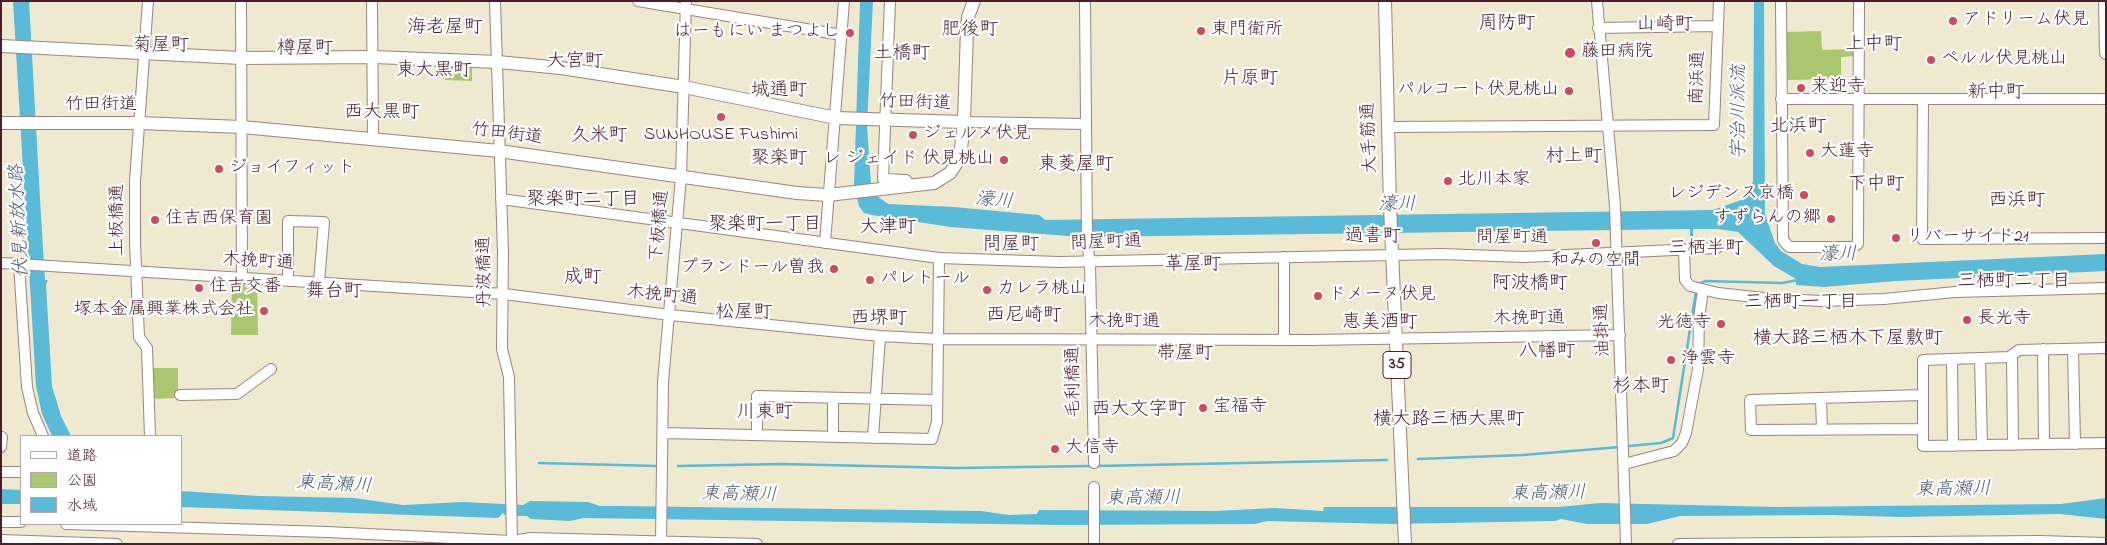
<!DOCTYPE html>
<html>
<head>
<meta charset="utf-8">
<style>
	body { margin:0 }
	#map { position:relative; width:2107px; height:545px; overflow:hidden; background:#efe9d0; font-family:"Indie Flower","Klee One",sans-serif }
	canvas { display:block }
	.frame { position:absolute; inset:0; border:2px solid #4a1f2b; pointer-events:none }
	.legend { position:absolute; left:20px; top:435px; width:162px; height:90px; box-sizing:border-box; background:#fff; border:1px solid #b7a5aa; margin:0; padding:6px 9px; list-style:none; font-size:15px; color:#4a1f2b }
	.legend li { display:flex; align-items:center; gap:10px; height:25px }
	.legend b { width:25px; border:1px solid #b7a5aa }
</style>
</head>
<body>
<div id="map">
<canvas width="2107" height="545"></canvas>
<div class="frame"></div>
<ul class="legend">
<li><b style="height:6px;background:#fff"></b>道路</li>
<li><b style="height:14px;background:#a8c76f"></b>公園</li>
<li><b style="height:14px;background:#59bbd8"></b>水域</li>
</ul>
</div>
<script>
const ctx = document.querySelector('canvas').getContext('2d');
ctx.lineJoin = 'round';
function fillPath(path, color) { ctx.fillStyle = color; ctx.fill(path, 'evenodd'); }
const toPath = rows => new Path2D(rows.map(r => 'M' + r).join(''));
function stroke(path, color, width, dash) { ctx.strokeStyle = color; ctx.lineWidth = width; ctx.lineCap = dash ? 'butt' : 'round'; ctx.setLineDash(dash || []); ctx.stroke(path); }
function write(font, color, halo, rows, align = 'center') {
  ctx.font = font + ' "Indie Flower","Klee One",sans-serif'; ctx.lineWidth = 4.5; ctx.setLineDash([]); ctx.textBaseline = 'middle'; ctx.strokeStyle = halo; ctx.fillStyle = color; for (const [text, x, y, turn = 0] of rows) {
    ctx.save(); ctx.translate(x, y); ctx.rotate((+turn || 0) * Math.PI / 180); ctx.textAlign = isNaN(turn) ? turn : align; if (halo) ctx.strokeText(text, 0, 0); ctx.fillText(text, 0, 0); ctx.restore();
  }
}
const green = toPath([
	[1821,31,1822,50,1856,49,1856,56,1841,57,1841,79,1786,80,1785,32],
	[446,63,472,64,472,81,445,80],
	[232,280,257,282,258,335,231,335],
	[152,368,178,368,178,398,153,399]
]);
const water = toPath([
	[13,1,29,1,41,216,45,280,48,280,46,285,52,386,61,416,71,436,52,436,42,414,36,386],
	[860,1,873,1,867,126,871,184,876,195,888,204,954,207,1039,215,1045,220,1713,210,1741,200,1750,191,1753,181,1754,1,1764,1,1765,214,1775,243,1781,251,1802,264,1820,267,2106,254,2106,271,1896,281,1824,287,1796,285,1796,279,1774,266,1738,232,1718,229,1693,229,1693,238,1690,238,1690,229,1082,237,950,227,872,215,864,213,859,206,854,186],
	[1,489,21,490,21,504,1,504],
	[181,491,259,496,354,498,403,505,462,502,523,505,530,501,588,502,600,506,618,506,981,511,1009,515,1037,514,1039,510,1216,511,1275,508,1323,511,1324,507,1558,507,1601,503,1778,507,2061,504,2106,498,2106,519,2060,514,1901,517,1831,515,1680,516,1647,524,1587,524,1561,519,1555,521,1392,524,1267,521,1255,524,1063,525,584,518,570,521,531,519,527,516,506,516,503,513,498,518,181,507]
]);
const stream = toPath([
	[1699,284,1705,281,1782,283,1798,280],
	[1629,446,1661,443,1673,438,1696,291],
	[1418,459,1523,455,1620,447],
	[539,463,657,466],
	[678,466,781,464,957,468,1091,466],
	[1097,466,1387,460]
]);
const minor = toPath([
	[148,1,135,181,135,243,139,337,147,348,150,436],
	[241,1,242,278],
	[372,1,373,139],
	[495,1,503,253,502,349,509,377,512,544],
	[638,1,842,35],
	[890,1,883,179,906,180,911,186],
	[1085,1,1087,240,1090,264,1094,463],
	[1597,1,1615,206,1626,544],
	[1781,1,1783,240,1789,247,1853,247,1858,244,1859,1],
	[1598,28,1717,26],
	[1781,99,2106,99],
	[1923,100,1922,239,2106,238],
	[964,122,1086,124],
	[1388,127,1714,125,1719,1],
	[501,199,939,258,1059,262,1441,254,1524,257,1717,248],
	[825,243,844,1],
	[1684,250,1685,280,1690,286,1718,293,1764,298,1821,301,1884,299,1955,292,2106,288],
	[1284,257,1284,339],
	[1,263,504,294,670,315,880,336,938,339,1311,340,1620,335],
	[19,264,27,387,33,413,43,436],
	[288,281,288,221,324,222,319,282],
	[2106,348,2019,350,2009,357,1923,360,1923,446,2106,443],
	[2043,349,2044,444],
	[2073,349,2075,444],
	[2012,355,2013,445],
	[1980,358,1982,445],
	[1952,359,1953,446],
	[180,395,237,394,271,369],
	[1923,395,1750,400,1751,430,1923,429],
	[1821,398,1822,430],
	[663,433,932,439,937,422,939,258],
	[757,434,757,396,937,400],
	[833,436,833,398],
	[873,438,880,336],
	[1,447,2,437],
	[1624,464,1674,451,1682,443,1686,433,1698,369,1699,318,1703,290],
	[1,472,21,472],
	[1,522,21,522],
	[66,524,327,532,512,541,531,538,757,544],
	[1,540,117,544],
	[661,544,663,382,681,177,686,1],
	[1094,544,1094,487],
	[1678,544,2039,541,2106,543]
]);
const major = toPath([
	[1385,1,1390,206,1405,544],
	[2105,1,2106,53],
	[1,46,241,58,374,57,498,62,561,68,684,87,836,118,964,122],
	[1,123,139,123,242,127,499,151,797,193,828,195,934,183,950,173,960,158,964,122,967,29,968,17,974,1]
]);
const markers = [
	[1953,21,5,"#d1495b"],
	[1201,31,5,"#d1495b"],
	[850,33,5,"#d1495b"],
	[1570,53,6,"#d1495b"],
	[1931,60,5,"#d1495b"],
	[1801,88,5,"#d1495b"],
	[1569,91,5,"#d1495b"],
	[721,117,5,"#d1495b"],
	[913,135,5,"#d1495b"],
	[1810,153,5,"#d1495b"],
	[1004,160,5,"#d1495b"],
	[219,169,5,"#d1495b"],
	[1448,181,5,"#d1495b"],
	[1804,195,5,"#d1495b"],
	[1831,219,5,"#d1495b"],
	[155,220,5,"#d1495b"],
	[1896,238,5,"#d1495b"],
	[1596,243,5,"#d1495b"],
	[834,269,5,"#d1495b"],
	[870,280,5,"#d1495b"],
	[199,288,5,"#d1495b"],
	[987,290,5,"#d1495b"],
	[1318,296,5,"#d1495b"],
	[264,311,5,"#d1495b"],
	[1967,320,5,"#d1495b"],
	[1721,324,5,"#d1495b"],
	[1671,360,5,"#d1495b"],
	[1203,408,5,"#d1495b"],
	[1055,449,5,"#d1495b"]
];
const shields = [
	[1397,365,28]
];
const shieldNames = [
	["35",1397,365]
];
const poiNames = [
	["アドリーム伏見",1963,21],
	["東門衛所",1211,31],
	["はーもにい まつよし",840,33,"right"],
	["藤田病院",1581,53],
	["ペルル伏見桃山",1941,60],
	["来迎寺",1811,88],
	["パルコート伏見桃山",1559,91,"right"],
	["ジェルメ伏見",923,135],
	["SUNHOUSE Fushimi",721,136,"center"],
	["大蓮寺",1820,153],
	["レ ジェイド 伏見桃山",994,160,"right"],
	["ジョイフィット",229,169],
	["北川本家",1458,181],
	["レジデンス京橋",1794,195,"right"],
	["すずらんの郷",1821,219,"right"],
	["住吉西保育園",165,220],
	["リバーサイド21",1906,238],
	["和みの空間",1596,262,"center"],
	["プランドール曽我",824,269,"right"],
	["パレトール",880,280],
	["住吉交番",209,288],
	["カレラ桃山",997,290],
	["ドメーヌ伏見",1328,296],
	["塚本金属興業株式会社",254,311,"right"],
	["長光寺",1977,320],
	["光徳寺",1711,324,"right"],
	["浄雲寺",1681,360],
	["宝福寺",1213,408],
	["大信寺",1065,449]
];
const streetNames = [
	["南浜通",1699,78,-88],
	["竹田街道",915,104,2],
	["竹田街道",101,106],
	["竹田街道",507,135,7],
	["大手筋通",1371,138,-92],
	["上板橋通",119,220,-90],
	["下板橋通",661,226,-85],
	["問屋町通",1512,239],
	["問屋町通",1106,244,-2],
	["木挽町通",258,263,3],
	["丹波橋通",486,272,-91],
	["木挽町通",662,297,6],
	["木挽町通",1529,320,-1],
	["木挽町通",1124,323],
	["油掛通",1604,330,-92],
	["毛利橋通",1075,382,-91]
];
const neighbourhoodNames = [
	["周防町",1507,25],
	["山崎町",1665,26],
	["海老屋町",445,29],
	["肥後町",970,31],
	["上中町",1874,46],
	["菊屋町",161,47],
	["樽屋町",305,50],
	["土橋町",902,55],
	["大宮町",575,63],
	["東大黒町",434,72],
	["片原町",1250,80],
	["城通町",779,92],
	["新中町",1996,94],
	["西大黒町",382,114],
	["北浜町",1798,128],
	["久米町",599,137],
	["村上町",1574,158],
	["聚楽町",779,160],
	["東菱屋町",1076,166],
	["下中町",1876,186],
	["聚楽町二丁目",583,201],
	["西浜町",2017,202],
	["聚楽町一丁目",765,226],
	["大津町",888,229],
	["過書町",1373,238],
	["問屋町",1011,246],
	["三栖半町",1706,250],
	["革屋町",1193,266],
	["成町",583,279],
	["三栖町二丁目",2014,283],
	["阿波橋町",1530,285],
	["舞台町",334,293],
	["三栖町一丁目",1801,304],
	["松屋町",744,314],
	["西尼崎町",1024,317],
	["西堺町",879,320],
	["恵美酒町",1380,324],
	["横大路三栖木下屋敷町",1848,340],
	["八幡町",1547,353],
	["帯屋町",1185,355],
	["杉本町",1641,388],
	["西大文字町",1139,411],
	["川東町",765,414],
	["横大路三栖大黒町",1449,421]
];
const waterNames = [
	["宇治川派流",1741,112,-90],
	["濠川",994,202,5],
	["濠川",1397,206,-1],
	["伏見新放水路",21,221,-93],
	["濠川",1838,256,-1],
	["東高瀬川",334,486,3],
	["東高瀬川",1953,491,-1],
	["東高瀬川",1548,495,-1],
	["東高瀬川",739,496,1],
	["東高瀬川",1143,500,-1]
];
fillPath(green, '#a8c76f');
fillPath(water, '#59bbd8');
stroke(stream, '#59bbd8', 2.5);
stroke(minor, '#9c847e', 12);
stroke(major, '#9c847e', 14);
stroke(minor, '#fff', 10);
stroke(major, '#fff', 12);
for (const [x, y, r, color] of markers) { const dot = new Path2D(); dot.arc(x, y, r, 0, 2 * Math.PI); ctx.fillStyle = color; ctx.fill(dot); stroke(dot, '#fff', 2); }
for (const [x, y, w] of shields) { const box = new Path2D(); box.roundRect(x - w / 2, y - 13.5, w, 27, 4); ctx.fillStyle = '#fff'; ctx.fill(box); stroke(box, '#4a1f2b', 1); }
write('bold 16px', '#4a1f2b', null, shieldNames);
write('18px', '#4a1f2b', '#fff', poiNames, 'left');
write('18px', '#4a1f2b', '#fff', streetNames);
write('19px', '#4a1f2b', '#fff', neighbourhoodNames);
write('italic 19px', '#505d70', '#fff', waterNames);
</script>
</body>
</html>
